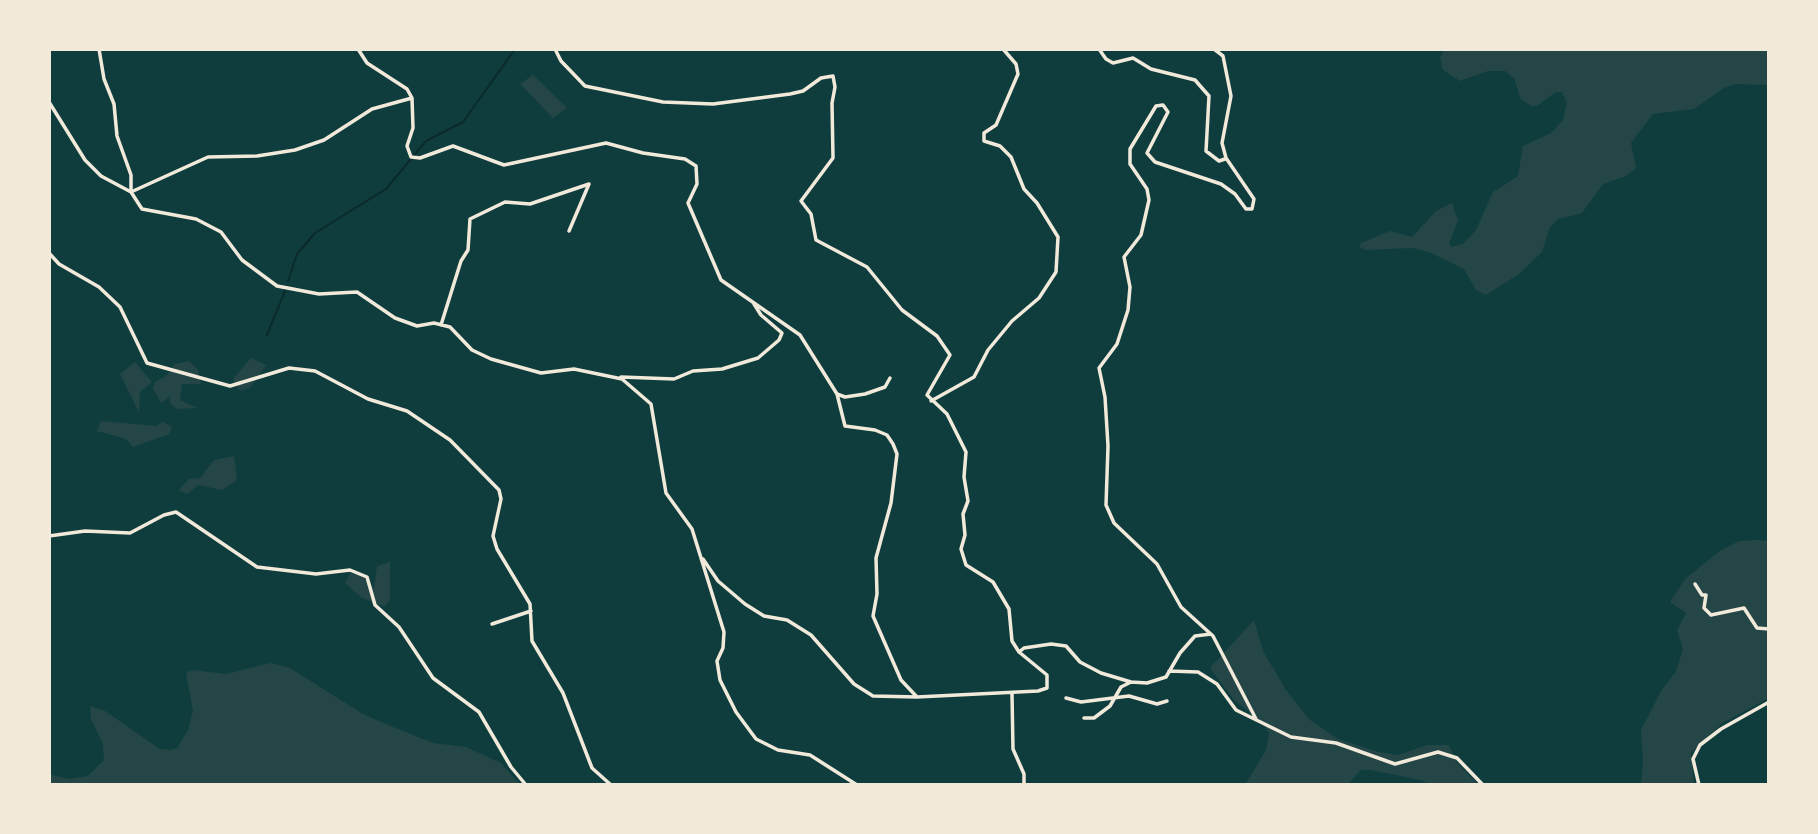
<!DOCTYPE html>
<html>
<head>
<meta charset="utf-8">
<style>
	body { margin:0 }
	#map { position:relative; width:1818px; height:834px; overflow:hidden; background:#0f3d3e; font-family:"Zilla Slab",serif }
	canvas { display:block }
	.frame { position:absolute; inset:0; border:51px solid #f1e9da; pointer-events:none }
</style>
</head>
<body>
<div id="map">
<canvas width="1818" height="834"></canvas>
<div class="frame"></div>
</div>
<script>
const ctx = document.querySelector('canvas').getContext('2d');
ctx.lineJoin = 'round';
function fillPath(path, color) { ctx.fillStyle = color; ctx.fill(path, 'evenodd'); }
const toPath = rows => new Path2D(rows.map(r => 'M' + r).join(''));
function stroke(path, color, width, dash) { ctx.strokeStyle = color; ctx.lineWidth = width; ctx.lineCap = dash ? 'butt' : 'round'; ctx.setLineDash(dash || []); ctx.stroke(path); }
const green = toPath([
	[1444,49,1769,49,1769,85,1736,84,1724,88,1694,109,1653,114,1631,143,1636,168,1626,176,1603,184,1582,213,1558,219,1550,227,1542,252,1519,274,1486,295,1476,290,1464,269,1429,252,1412,248,1366,250,1359,247,1361,243,1390,231,1412,237,1436,211,1452,203,1458,221,1449,243,1452,247,1463,244,1476,230,1493,192,1518,176,1523,146,1551,133,1563,120,1567,102,1562,92,1556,92,1537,106,1532,106,1521,100,1514,78,1505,71,1488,71,1460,81,1443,70,1440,58],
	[533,75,567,108,553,118,520,84],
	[251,358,266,365,250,388,240,391,233,379],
	[189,361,198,370,201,384,182,384,180,400,197,408,177,409,170,403,170,396,161,403,153,388,155,382,166,376,175,364],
	[135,362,152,382,140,392,139,412,120,374],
	[101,421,156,426,163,422,172,427,169,434,133,447,126,439,97,431],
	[234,456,237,480,222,490,198,485,187,494,179,490,189,479,200,478,214,460],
	[1757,540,1769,541,1769,698,1721,724,1691,753,1694,785,1641,785,1643,763,1641,730,1661,691,1676,671,1683,649,1677,630,1686,613,1671,603,1671,600,1686,578,1721,550,1739,541],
	[390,562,390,600,384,606,362,598,345,583,350,573,362,576,374,588,377,566],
	[1254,620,1263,651,1286,690,1310,720,1338,739,1379,752,1398,755,1427,745,1449,745,1456,762,1479,785,1431,785,1421,780,1370,770,1361,770,1347,785,1245,785,1266,750,1269,733,1259,719,1234,700,1210,668],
	[270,663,290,668,363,714,383,723,433,743,466,747,501,763,520,785,49,785,49,774,69,779,88,776,104,760,103,744,91,719,90,706,105,711,160,749,171,750,177,748,188,730,193,711,186,673,193,670,226,674]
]);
const stream = toPath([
	[288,281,297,254,315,233,386,189,426,141,463,122,515,49],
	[267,335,285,291]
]);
const minor = toPath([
	[99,49,104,79,114,104,117,136,131,175,131,192],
	[358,49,367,63,407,89,412,98,413,128,407,146,411,157,420,158,453,146,504,165,606,143,643,153,685,159,696,166,697,184,688,203,721,280,800,335,837,394,845,426,875,430,887,435,893,444,897,454,891,503,876,558,877,594,873,616,901,680,917,697,1038,691,1047,688,1047,675,1019,652,1024,648,1051,644,1066,646,1080,662,1101,673,1131,682],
	[555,49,561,61,585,86,663,102,713,104,790,94,803,91,821,78,833,76,835,87,832,103,833,158,801,201,811,214,816,240,867,267,902,310,937,336,950,355,927,395,947,414,966,452,964,477,968,501,963,514,965,535,961,549,966,565,993,582,1009,609,1012,641,1019,652],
	[1099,49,1106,59,1113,63,1133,58,1151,69,1195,80,1209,96,1206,151,1219,161,1225,159],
	[1214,49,1223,56,1231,96,1222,143,1226,158,1254,199,1252,209,1246,209,1235,194,1221,184,1155,162,1147,153,1168,112,1163,105,1156,106,1130,149,1130,164,1147,189,1149,200,1141,235,1124,257,1130,287,1128,310,1117,344,1099,368,1105,397,1108,446,1106,505,1114,523,1157,564,1181,607,1213,636,1256,719],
	[49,102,85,160,101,176,131,192,142,209,196,219,221,232,242,260,277,286,319,294,357,292,395,318,417,326,434,323,450,327,472,350,491,359,541,373,574,369,622,379,651,404,666,493,692,529,724,632,723,648,717,661,720,680,736,712,756,739,778,750,810,755,857,785],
	[131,192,208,157,257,156,295,150,324,140,372,109,412,98],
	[49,253,59,264,99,287,120,307,147,363,230,386,289,368,315,371,368,399,407,411,450,440,499,490,501,499,493,536,497,549,530,604,532,641,563,693,592,768,611,785],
	[441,325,461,261,468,250,470,219,505,202,530,204,589,184,569,231],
	[621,377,674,379,693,371,722,369,758,358,779,340,782,333,761,315,754,304],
	[837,394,845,397,865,394,885,387,890,378],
	[931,401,974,377,988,350,1012,321,1039,298,1056,272,1058,237,1037,203,1024,189,1011,157,1000,146,984,141,984,133,996,125,1018,74,1016,64,1003,49],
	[49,536,85,531,130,533,164,515,176,512,257,567,316,574,350,570,367,577,375,605,399,627,433,678,479,712,511,767,526,785],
	[703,559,718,581,745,604,764,616,787,620,811,635,854,684,873,696,917,697],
	[1695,584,1702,595,1706,595,1704,608,1711,615,1744,608,1757,628,1769,629],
	[492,624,531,611],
	[1169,671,1198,672,1217,684,1236,710,1291,737,1336,743,1395,764,1438,752,1457,758,1483,785],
	[1012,694,1013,749,1024,774,1024,785],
	[1066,698,1081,702,1129,696,1157,704,1167,701],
	[1084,718,1094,718,1110,706,1121,687,1131,682,1147,683,1166,677,1180,653,1195,636,1211,634],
	[1699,785,1693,759,1700,745,1721,729,1769,702]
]);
fillPath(green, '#244646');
stroke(stream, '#0a2a2b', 2);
stroke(minor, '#f1e9da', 3.5);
</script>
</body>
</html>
